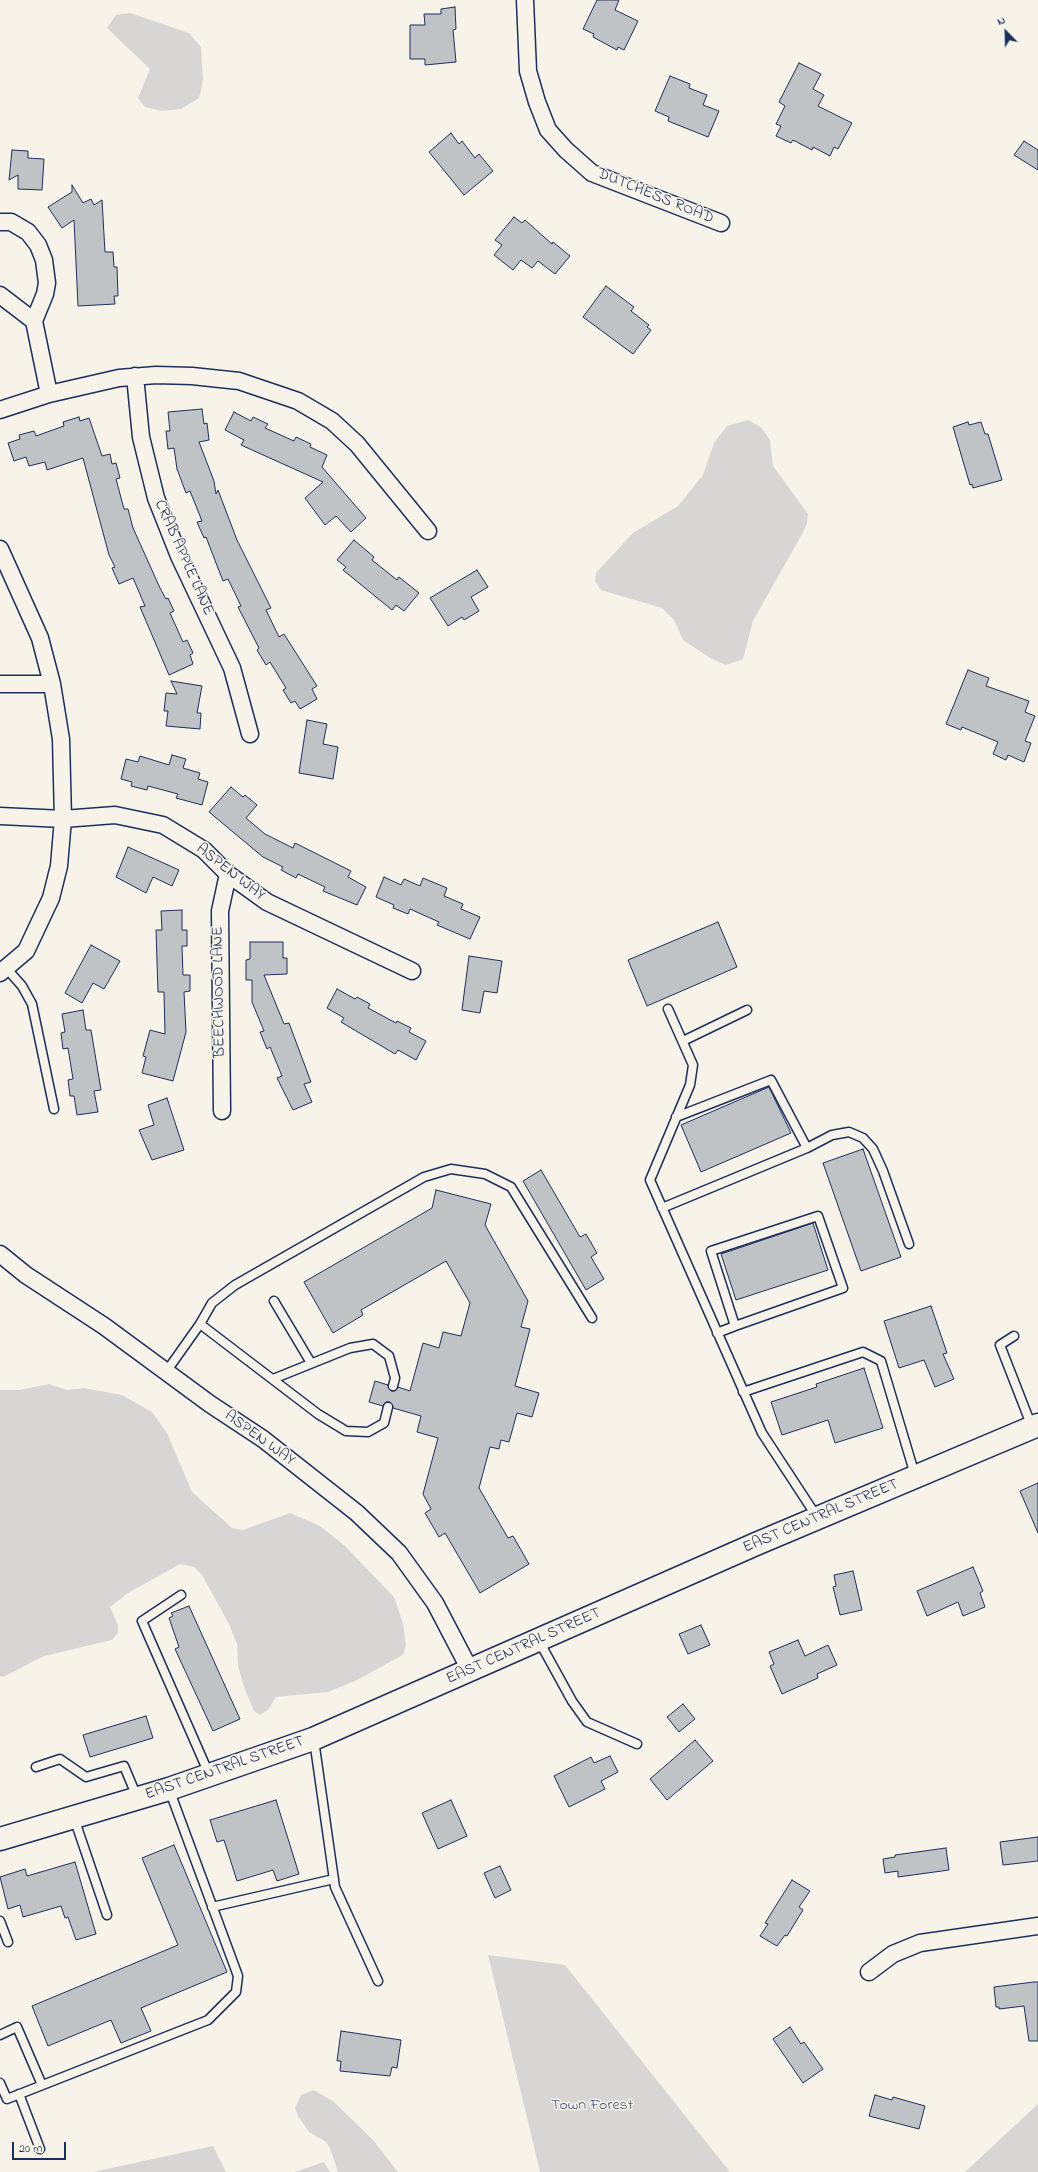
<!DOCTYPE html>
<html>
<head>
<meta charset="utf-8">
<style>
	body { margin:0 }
	#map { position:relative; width:1038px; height:2172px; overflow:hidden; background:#f7f3e8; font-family:"Indie Flower",sans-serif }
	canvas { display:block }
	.north { position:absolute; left:986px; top:12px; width:40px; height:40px; -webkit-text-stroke:3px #f7f3e8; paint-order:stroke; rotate:337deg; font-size:11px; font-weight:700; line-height:16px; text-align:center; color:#1b2f5e }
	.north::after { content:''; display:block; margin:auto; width:14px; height:18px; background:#1b2f5e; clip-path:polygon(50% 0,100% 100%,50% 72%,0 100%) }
	.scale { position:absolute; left:12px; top:2142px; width:54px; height:18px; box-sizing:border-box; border:2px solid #1b2f5e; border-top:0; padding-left:5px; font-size:12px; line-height:14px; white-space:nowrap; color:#1b2f5e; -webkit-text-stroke:3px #f7f3e8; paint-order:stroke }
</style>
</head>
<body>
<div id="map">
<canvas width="1038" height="2172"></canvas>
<div class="north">N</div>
<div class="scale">20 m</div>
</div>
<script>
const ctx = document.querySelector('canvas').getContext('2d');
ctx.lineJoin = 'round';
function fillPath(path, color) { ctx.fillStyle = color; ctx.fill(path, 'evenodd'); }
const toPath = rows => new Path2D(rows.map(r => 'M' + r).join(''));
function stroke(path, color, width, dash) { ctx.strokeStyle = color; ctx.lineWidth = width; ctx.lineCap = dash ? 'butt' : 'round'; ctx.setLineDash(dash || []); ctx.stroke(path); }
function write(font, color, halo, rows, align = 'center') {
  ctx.font = font + ' "Indie Flower",sans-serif'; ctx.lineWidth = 3; ctx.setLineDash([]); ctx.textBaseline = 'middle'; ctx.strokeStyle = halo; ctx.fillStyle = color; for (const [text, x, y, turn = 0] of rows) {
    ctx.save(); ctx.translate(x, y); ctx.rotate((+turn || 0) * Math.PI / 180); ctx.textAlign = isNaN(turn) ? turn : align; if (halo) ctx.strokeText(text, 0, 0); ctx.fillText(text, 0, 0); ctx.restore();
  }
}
const green = toPath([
	[130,13,189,33,201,47,203,80,199,98,181,109,161,111,145,107,138,98,150,69,107,28,116,15],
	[748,420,761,427,770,440,773,466,808,514,807,524,802,534,753,621,743,659,726,665,710,658,683,640,674,620,662,608,601,590,595,581,596,573,633,533,678,506,703,475,714,443,727,426],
	[49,1384,67,1390,84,1388,122,1395,152,1412,167,1433,192,1492,232,1528,243,1530,290,1513,320,1526,345,1546,394,1597,403,1623,406,1646,403,1655,355,1681,328,1692,276,1697,268,1710,260,1715,254,1711,245,1690,238,1666,237,1644,229,1624,202,1575,194,1567,180,1564,128,1593,110,1607,118,1625,118,1633,112,1640,44,1656,3,1677,0,1676,0,1390,19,1390],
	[488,1955,565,1965,730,2172,540,2172],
	[314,2090,334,2102,373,2140,398,2172,338,2172,330,2148,326,2142,309,2132,298,2116,295,2108,301,2095],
	[1038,2104,1038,2172,965,2172],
	[213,2146,226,2172,93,2172],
	[324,2162,330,2172,295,2172]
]);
const building = toPath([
	[597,0,619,0,615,10,638,21,624,50,618,47,617,50,593,37,594,34,583,29,597,0],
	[455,7,456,29,453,30,456,62,425,65,425,59,410,59,410,25,425,25,424,14,441,14,441,9,455,7],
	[799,63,821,74,813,89,824,95,818,106,852,123,838,149,834,147,830,156,813,147,812,150,793,140,791,143,776,136,781,126,776,124,785,106,779,102,799,63],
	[670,76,690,84,689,88,707,95,703,105,719,111,708,137,668,121,669,117,655,111,670,76],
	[451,133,459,144,462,141,475,158,479,154,493,171,464,195,429,152,451,133],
	[1024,141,1038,150,1038,170,1014,155,1024,141],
	[12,150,28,151,28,158,44,159,42,190,18,189,18,175,9,180,12,150],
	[72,185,83,203,91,199,94,205,102,200,105,252,113,252,114,267,117,267,118,296,114,296,115,304,78,306,74,220,62,228,48,207,72,192,72,185],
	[514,217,522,223,525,220,552,244,553,242,570,256,555,274,538,261,532,268,521,260,513,270,494,255,502,245,495,240,514,217],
	[606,286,634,307,631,311,649,325,647,327,651,330,633,354,583,317,606,286],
	[202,409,204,424,207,423,209,440,199,442,214,481,216,494,218,490,237,540,271,608,266,610,279,637,284,634,317,686,312,689,317,699,300,709,295,701,291,703,283,690,286,688,270,662,266,665,257,650,259,648,238,607,241,606,228,579,223,581,206,537,204,538,197,522,202,521,190,491,186,493,177,469,174,448,168,449,166,431,170,431,168,412,202,409],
	[234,412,251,421,253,417,268,424,265,428,294,441,296,437,311,444,310,447,327,455,322,467,366,518,351,532,336,516,325,525,305,498,323,482,241,445,244,440,225,430,234,412],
	[79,417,80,421,89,418,102,456,110,454,112,464,116,463,120,478,116,479,124,509,128,509,133,528,160,588,166,599,168,598,174,611,170,613,183,642,187,640,193,653,190,655,193,664,169,675,140,607,145,606,133,578,119,584,112,568,115,567,109,555,83,458,47,470,45,462,29,466,26,457,14,461,8,443,20,439,19,435,34,431,36,436,64,426,63,422,79,417],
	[968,422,969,425,981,422,985,434,988,434,1002,480,973,488,972,484,970,485,953,427,968,422],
	[354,540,374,557,372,560,397,580,399,577,419,593,404,611,396,605,392,610,343,570,346,567,337,560,354,540],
	[477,570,488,587,471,597,479,611,464,620,462,617,448,626,430,598,477,570],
	[968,670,989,678,986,686,1029,701,1025,712,1035,716,1025,741,1031,743,1024,762,1008,755,1006,760,993,754,998,742,962,727,961,730,946,724,968,670],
	[171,681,202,686,197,713,201,713,200,729,166,726,168,711,164,711,166,693,177,694,171,681],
	[307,720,327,724,323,744,338,747,333,779,299,773,307,720],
	[172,755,186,759,183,768,200,773,198,779,208,782,202,805,176,798,178,794,148,786,147,790,131,786,132,782,121,779,126,759,138,762,140,756,169,765,172,755],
	[231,787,243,797,245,795,257,805,246,818,265,834,293,848,295,843,351,871,348,877,366,887,357,905,323,891,325,887,298,874,296,878,281,870,283,867,263,857,209,812,231,787],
	[128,847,179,870,172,886,153,877,146,893,116,877,128,847],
	[384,877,401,885,404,879,420,886,423,878,447,888,444,896,463,904,461,909,480,917,470,939,437,925,439,922,410,909,408,914,393,908,394,905,376,897,384,877],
	[182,910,182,930,187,930,187,946,182,946,183,975,190,975,190,991,184,992,186,1032,173,1081,142,1073,146,1057,143,1056,150,1030,165,1034,164,992,158,992,156,930,162,930,161,911,182,910],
	[718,922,737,967,647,1006,628,960,718,922],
	[250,942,283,942,283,958,287,958,287,974,264,975,284,1024,289,1023,311,1082,304,1084,312,1102,293,1110,277,1078,282,1076,270,1047,267,1049,260,1032,264,1031,252,1002,252,980,246,980,246,960,250,959,250,942],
	[91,945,120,961,104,989,93,983,82,1003,65,993,91,945],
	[469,956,502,961,497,993,484,991,480,1013,462,1010,469,956],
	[337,989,355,999,357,997,370,1004,368,1008,396,1023,397,1021,411,1028,409,1032,426,1041,416,1060,398,1050,395,1054,341,1022,344,1018,327,1008,337,989],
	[83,1010,86,1030,91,1030,101,1090,94,1091,98,1112,77,1115,74,1096,70,1096,68,1080,73,1079,68,1048,63,1049,61,1033,65,1032,62,1014,83,1010],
	[769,1087,791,1133,701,1172,681,1125,769,1087],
	[167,1098,184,1150,152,1160,139,1130,154,1125,148,1105,167,1098],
	[863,1149,901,1257,861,1271,823,1163,863,1149],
	[541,1170,580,1237,586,1234,597,1253,591,1257,604,1279,586,1290,523,1181,541,1170],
	[436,1190,491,1204,485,1225,528,1301,521,1327,530,1329,515,1386,539,1393,532,1417,517,1413,509,1442,501,1440,499,1449,490,1447,479,1488,508,1538,513,1536,529,1564,480,1593,445,1533,439,1537,425,1513,431,1509,423,1494,438,1438,417,1432,421,1416,393,1408,390,1402,386,1402,383,1406,369,1402,375,1381,388,1385,391,1391,395,1391,398,1387,410,1391,423,1343,439,1348,443,1332,461,1336,470,1303,446,1261,361,1310,363,1315,333,1333,304,1282,432,1208,436,1190],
	[813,1223,828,1270,736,1300,721,1254,813,1223],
	[931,1306,947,1353,943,1354,954,1379,935,1387,924,1360,899,1368,884,1321,931,1306],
	[864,1368,883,1428,835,1443,828,1420,782,1435,771,1402,817,1387,816,1384,864,1368],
	[1038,1483,1038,1533,1020,1491,1038,1483],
	[973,1567,983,1591,980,1593,985,1607,963,1616,958,1602,927,1616,917,1591,973,1567],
	[853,1571,862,1610,840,1615,833,1587,836,1586,834,1575,853,1571],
	[189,1606,240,1719,213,1731,175,1649,179,1647,169,1618,173,1616,171,1613,189,1606],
	[701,1625,710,1645,688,1654,679,1634,701,1625],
	[798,1640,805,1656,828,1645,837,1665,817,1674,818,1678,782,1694,770,1666,774,1664,769,1652,798,1640],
	[683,1704,695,1719,679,1732,667,1717,683,1704],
	[146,1716,153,1738,90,1757,83,1735,146,1716],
	[695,1740,713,1761,667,1800,650,1779,695,1740],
	[610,1756,618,1772,601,1781,605,1789,569,1807,554,1776,591,1757,594,1763,610,1756],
	[276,1800,299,1874,277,1881,273,1870,237,1881,224,1840,217,1842,210,1820,276,1800],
	[451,1800,467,1836,438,1849,422,1813,451,1800],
	[1038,1837,1038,1861,1003,1865,1000,1842,1038,1837],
	[174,1845,227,1972,141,2008,151,2031,121,2043,111,2020,48,2046,32,2006,178,1945,142,1858,174,1845],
	[946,1848,949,1870,898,1877,898,1871,885,1873,883,1859,895,1857,895,1855,946,1848],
	[75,1862,96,1934,76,1940,68,1917,65,1918,61,1906,23,1917,20,1905,8,1909,0,1877,25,1869,27,1876,75,1862],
	[500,1866,511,1890,495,1898,484,1873,500,1866],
	[792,1880,810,1891,799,1907,803,1910,787,1936,785,1935,777,1946,760,1936,768,1924,765,1923,792,1880],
	[1034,1982,1038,1982,1038,2041,1029,2041,1024,2006,999,2009,999,2007,996,2007,994,1987,1034,1982],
	[790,2027,801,2044,804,2042,823,2069,803,2083,773,2039,790,2027],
	[341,2031,401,2040,397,2068,392,2067,390,2076,340,2071,341,2061,337,2061,341,2031],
	[875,2095,892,2100,893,2097,925,2106,919,2129,869,2116,875,2095]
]);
const lane = toPath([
	[7,969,22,986,32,1004,54,1109],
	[668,1009,693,1065,690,1085,650,1180,762,1433,817,1517],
	[683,1041,747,1010],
	[807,1148,832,1135,849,1132,863,1138,873,1149,883,1171,909,1244],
	[662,1208,807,1148,771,1080,676,1117],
	[274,1301,311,1363],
	[200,1324,318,1414,346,1431,368,1432,384,1423,388,1407],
	[717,1333,735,1326,843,1288,818,1216,711,1251,735,1326],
	[1014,1336,1000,1345,1032,1427],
	[166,1372,200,1324,212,1303,235,1285,424,1177,451,1169,485,1174,511,1187,592,1318],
	[273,1379,350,1348,373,1344,389,1356,395,1378,393,1386],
	[743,1392,863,1352,881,1361,915,1475],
	[181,1595,142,1621,209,1774],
	[539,1641,572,1701,587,1722,637,1744],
	[314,1740,335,1887,378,1981],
	[36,1767,60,1759,86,1777,124,1766,137,1797],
	[74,1818,107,1915],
	[212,1907,334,1879],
	[0,1921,8,1942],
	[0,2035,17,2027,42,2085],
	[0,2083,7,2099,208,2020,236,1992,238,1976,169,1789],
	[19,2094,40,2149]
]);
const street = toPath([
	[525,0,528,71,537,102,548,130,566,150,592,173,721,223],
	[0,222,11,222,28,232,38,245,44,260,47,283,45,294,34,321,49,394],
	[0,295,34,321],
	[135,376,141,437,156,498,179,556,232,668,250,734],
	[0,410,49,394,119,378,156,375,192,376,239,381,298,401,332,421,357,444,428,531],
	[0,549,40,638,52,684,61,739,63,819,59,866,51,898,26,951,0,973],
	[0,684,52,684],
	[0,816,63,819,115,815,163,825,204,850,228,874,267,902,412,971],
	[222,1111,220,911,228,874],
	[0,1254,26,1275,104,1326,210,1404,263,1439,357,1513,399,1553,435,1603,470,1670],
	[869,1972,893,1954,920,1943,1038,1926]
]);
const secondary = toPath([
	[0,1839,169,1789,313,1739,756,1544,1038,1425]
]);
const streetNames = [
	["DUTCHESS ROAD",655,197,22],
	["CRAB APPLE LANE",183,558,66],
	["ASPEN WAY",230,873,38],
	["BEECHWOOD LANE",220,992,-91],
	["ASPEN WAY",259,1439,36],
	["EAST CENTRAL STREET",821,1517,-23],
	["EAST CENTRAL STREET",524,1647,-24],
	["EAST CENTRAL STREET",225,1769,-19]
];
const parkNames = [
	["Town Forest",592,2106]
];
fillPath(green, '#d7d6d4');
fillPath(building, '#c0c3c5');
stroke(building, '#1b2f5e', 1);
stroke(lane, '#1b2f5e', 11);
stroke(street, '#1b2f5e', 19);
stroke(secondary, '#1b2f5e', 25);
stroke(lane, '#f7f3e8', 8);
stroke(street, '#f7f3e8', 16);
stroke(secondary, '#f7f3e8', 22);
write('16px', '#1b2f5e', '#f7f3e8', streetNames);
write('16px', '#415076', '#f7f3e8', parkNames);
</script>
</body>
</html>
